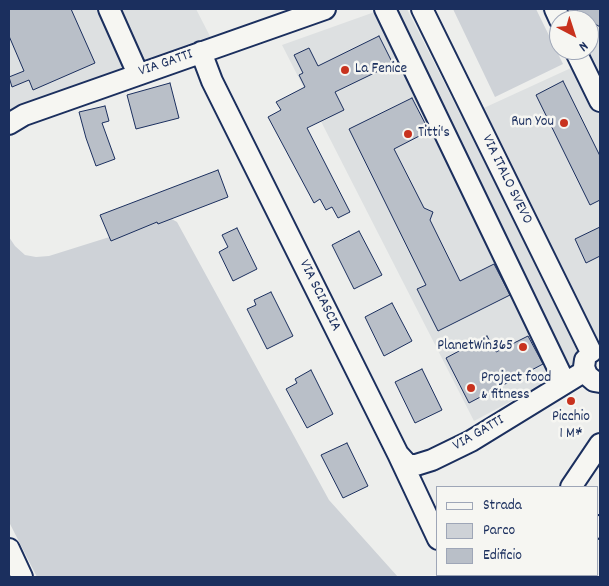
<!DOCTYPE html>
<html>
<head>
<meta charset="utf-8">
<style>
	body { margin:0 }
	#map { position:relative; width:609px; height:586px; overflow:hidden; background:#edeeec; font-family:Dekko,sans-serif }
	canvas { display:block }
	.frame { position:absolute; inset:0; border:10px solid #1b2f5e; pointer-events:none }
	.legend { position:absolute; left:436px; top:486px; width:162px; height:90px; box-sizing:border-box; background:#f6f6f2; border:1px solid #9ea6b7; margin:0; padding:6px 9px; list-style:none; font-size:15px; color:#1b2f5e }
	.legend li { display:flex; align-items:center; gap:10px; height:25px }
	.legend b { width:25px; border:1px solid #9ea6b7 }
	.north { position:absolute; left:549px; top:10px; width:50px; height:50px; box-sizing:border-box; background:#f6f6f2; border:1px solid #9ea6b7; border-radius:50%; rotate:140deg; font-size:14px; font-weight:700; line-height:20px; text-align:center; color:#1b2f5e }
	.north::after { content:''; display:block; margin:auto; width:18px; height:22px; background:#c8321e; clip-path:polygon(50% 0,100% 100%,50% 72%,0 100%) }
</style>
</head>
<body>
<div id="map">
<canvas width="609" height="586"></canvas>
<div class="frame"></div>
<ul class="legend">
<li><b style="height:6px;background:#f6f6f2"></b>Strada</li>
<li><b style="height:14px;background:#ced2d7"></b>Parco</li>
<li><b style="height:14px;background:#b9bfc8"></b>Edificio</li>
</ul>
<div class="north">N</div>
</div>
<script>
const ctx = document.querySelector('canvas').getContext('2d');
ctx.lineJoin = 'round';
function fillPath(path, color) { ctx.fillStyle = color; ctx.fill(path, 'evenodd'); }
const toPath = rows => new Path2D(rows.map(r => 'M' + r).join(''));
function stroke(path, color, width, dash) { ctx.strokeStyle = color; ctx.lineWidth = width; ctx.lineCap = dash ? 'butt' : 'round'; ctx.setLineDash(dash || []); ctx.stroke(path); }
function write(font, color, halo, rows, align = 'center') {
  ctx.font = font + ' Dekko,sans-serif'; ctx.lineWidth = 5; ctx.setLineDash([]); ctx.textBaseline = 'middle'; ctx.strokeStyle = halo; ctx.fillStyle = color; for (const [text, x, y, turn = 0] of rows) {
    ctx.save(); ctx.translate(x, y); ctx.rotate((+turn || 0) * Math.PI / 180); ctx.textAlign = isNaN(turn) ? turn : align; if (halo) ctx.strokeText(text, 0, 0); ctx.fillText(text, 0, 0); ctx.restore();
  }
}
const built = toPath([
	[9,9,196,9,214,44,9,117],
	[383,9,407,9,462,118,571,68,562,50,589,50,589,20,559,20,559,45,541,9,600,9,600,354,474,421,282,45]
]);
const green = toPath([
	[453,9,536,9,563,64,495,97],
	[170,218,177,222,329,500,398,577,37,577,9,522,9,237,15,246,25,255,36,257,49,256]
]);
const building = toPath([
	[9,9,71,9,95,63,33,90,29,80,12,87,9,77,24,71,9,36,9,9],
	[575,9,600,9,600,27,591,21,575,9],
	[379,36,393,64,335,92,344,110,307,128,350,212,338,218,332,207,326,210,320,199,314,203,268,117,281,110,276,102,305,87,299,75,303,73,294,55,309,48,318,66,379,36],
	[563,81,600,156,600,200,590,205,536,95,563,81],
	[170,83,179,118,136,129,127,95,170,83],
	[412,98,429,131,394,149,424,208,433,212,430,220,460,281,494,264,510,295,438,331,417,289,426,285,349,129,412,98],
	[105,106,109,121,102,123,115,159,96,166,86,138,79,112,105,106],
	[218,170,228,197,158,224,157,222,111,241,100,215,218,170],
	[600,227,600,256,586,263,575,239,600,227],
	[237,228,257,269,233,281,219,252,228,247,222,235,237,228],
	[359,231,382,275,354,289,332,245,359,231],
	[271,292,293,336,267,349,247,309,256,305,254,300,271,292],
	[392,303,412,341,384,356,365,317,392,303],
	[487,336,496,352,528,336,543,364,469,403,446,358,487,336],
	[422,369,442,410,415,423,395,382,422,369],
	[311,370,333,414,307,428,286,389,297,383,295,379,311,370],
	[347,443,368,486,343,498,321,455,347,443]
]);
const minor = toPath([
	[109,9,138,74],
	[385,9,565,383],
	[422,9,591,352],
	[555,9,560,20],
	[575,50,600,101],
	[201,52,212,81,398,454,438,539],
	[9,124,24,115,325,9],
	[585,360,584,367,587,375,594,381,600,382],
	[398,454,408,465,416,465,432,460,471,441,585,371],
	[571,487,600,444],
	[598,526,600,528],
	[9,549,22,577],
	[456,575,457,577],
	[508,577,509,575]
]);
const markers = [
	[345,70,5,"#c8321e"],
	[564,123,5,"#c8321e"],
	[408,134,5,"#c8321e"],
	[523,347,5,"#c8321e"],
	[471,388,5,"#c8321e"],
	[571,401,5,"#c8321e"]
];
const streetNames = [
	["VIA GATTI",166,64,-19],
	["VIA ITALO SVEVO",506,180,64],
	["VIA SCIASCIA",319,296,64],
	["VIA GATTI",479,434,-30]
];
const poiNames = [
	["La Fenice",355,70],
	["Run You",554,123,"right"],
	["Titti's",418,134],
	["PlanetWin365",513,347,"right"],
	["Project food",481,379],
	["& fitness",481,396],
	["Picchio",571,418,"center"],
	["1 M*",571,435,"center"]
];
fillPath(built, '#dde0e1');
fillPath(green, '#ced2d7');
fillPath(building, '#b9bfc8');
stroke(building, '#1b2f5e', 1);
stroke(minor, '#1b2f5e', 24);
stroke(minor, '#f6f6f2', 20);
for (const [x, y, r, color] of markers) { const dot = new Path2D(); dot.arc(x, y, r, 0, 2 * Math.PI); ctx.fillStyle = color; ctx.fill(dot); stroke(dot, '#f6f6f2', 2); }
write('15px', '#1b2f5e', '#f6f6f2', streetNames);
write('15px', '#1b2f5e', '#f6f6f2', poiNames, 'left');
</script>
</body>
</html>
